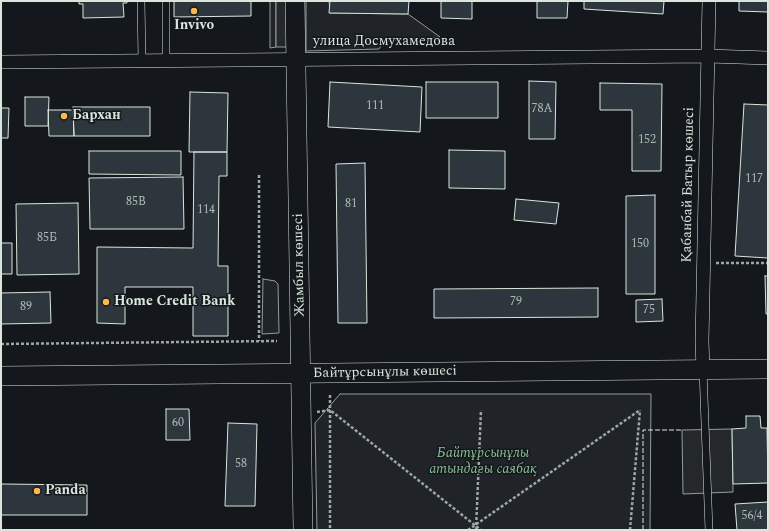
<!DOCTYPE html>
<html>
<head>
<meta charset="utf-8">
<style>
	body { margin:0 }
	#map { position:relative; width:769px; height:531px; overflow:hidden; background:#14181c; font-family:Spectral,serif }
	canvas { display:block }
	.frame { position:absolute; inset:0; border:2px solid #d8e6dc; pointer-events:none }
</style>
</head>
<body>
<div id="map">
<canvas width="769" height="531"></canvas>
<div class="frame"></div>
</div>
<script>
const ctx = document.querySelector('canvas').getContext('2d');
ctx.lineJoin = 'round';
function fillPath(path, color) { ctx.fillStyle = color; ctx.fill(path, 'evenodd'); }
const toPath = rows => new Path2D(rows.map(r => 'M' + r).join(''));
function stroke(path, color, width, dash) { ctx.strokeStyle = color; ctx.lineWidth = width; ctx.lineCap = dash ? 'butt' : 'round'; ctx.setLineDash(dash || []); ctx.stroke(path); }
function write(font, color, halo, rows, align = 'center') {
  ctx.font = font + ' Spectral,serif'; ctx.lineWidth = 3; ctx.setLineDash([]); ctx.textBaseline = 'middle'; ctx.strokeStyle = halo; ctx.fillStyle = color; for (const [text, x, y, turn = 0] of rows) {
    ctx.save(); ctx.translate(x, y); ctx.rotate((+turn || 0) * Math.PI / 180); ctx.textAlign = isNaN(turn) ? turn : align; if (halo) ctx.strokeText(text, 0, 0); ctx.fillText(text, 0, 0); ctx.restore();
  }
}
const green = toPath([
	[270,1,276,1,276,47,270,48,270,1],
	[306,1,329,1,330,13,408,14,440,37,384,41,379,49,306,51,306,1],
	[263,279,275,281,278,284,279,333,262,334,263,279],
	[340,394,651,394,650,530,317,530,315,423,340,394]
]);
const parking = toPath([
	[276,1,295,1,296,47,276,47,276,1],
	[732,429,733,492,683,494,682,430,732,429]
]);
const building = toPath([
	[79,1,127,1,127,3,123,3,124,17,83,18,83,4,79,4,79,1],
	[174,1,251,1,251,16,174,17,174,1],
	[330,1,409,1,408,14,329,13,330,1],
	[441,1,472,1,472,19,441,18,441,1],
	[537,1,568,1,567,18,537,18,537,1],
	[584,1,664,1,663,14,584,9,584,1],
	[739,1,768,1,768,12,739,11,739,1],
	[529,81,556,82,555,139,529,139,529,81],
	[330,82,422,87,420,132,328,127,330,82],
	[426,82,498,82,498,118,426,118,426,82],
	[600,83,662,84,661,171,632,171,632,110,600,110,600,83],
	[190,92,228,93,227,152,189,152,190,92],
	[25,97,49,97,48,126,25,126,25,97],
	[744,104,768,105,768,258,735,256,744,104],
	[73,107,150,107,150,136,74,136,73,107],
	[1,108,9,108,8,138,1,138,1,108],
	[48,110,73,110,74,136,49,136,48,110],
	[449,150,505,151,505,189,449,188,449,150],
	[89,151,181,151,181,175,89,174,89,151],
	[194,152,227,152,227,176,219,176,218,266,228,266,228,336,193,336,193,287,125,287,125,324,97,323,97,247,193,248,194,152],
	[365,163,367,323,338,323,336,164,365,163],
	[183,177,184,229,90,229,89,178,183,177],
	[655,195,655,294,626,294,626,196,655,195],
	[516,199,559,203,556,224,514,220,516,199],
	[78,203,79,274,17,275,16,204,78,203],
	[1,243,12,243,12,274,1,274,1,243],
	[765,276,768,276,768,314,766,314,765,276],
	[598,288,598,317,434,318,434,289,598,288],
	[50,292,51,323,1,324,1,293,50,292],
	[662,299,663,321,636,322,636,300,662,299],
	[166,409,189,409,190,440,166,440,166,409],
	[746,416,760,416,761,428,767,428,768,483,733,484,732,429,746,428,746,416],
	[228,423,257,424,255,506,225,506,228,423],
	[1,484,87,485,87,515,1,515,1,484],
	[768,502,768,530,737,530,735,504,768,502]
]);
const path = toPath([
	[259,175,259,341],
	[716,263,768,263],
	[1,344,277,341],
	[330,395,330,530],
	[317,412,330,410,481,530],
	[468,530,640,410],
	[476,530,481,410],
	[630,530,640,410]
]);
const lane = toPath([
	[141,1,142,60],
	[166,1,166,60],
	[703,370,709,530]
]);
const street = toPath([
	[1,62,708,56,768,58],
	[703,370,702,341,709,1]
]);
const secondary = toPath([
	[295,1,303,530],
	[1,376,768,369]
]);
const fence = toPath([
	[643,530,643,430,682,430]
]);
const markers = [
	[194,11,4,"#ffb74d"],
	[64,116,4,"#ffb74d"],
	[106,302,4,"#ffb74d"],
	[37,491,4,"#ffb74d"]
];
const numberNames = [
	["111",375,107],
	["78А",542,110],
	["152",647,141],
	["117",754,180],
	["85В",136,203],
	["81",351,205],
	["114",206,211],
	["85Б",47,239],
	["150",640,245],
	["79",516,303],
	["89",26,308],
	["75",649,311],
	["60",178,424],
	["58",241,465],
	["56/4",752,517]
];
const poiNames = [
	["Invivo",194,26,"center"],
	["Бархан",72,116],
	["Home Credit Bank",114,302],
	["Panda",45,491]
];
const streetNames = [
	["улица Досмухамедова",384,42],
	["Қабанбай Батыр көшесі",689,185,-89],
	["Жамбыл көшесі",300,265,-91],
	["Байтұрсынұлы көшесі",385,373,-1]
];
const parkNames = [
	["Байтұрсынұлы",483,454],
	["атындағы саябақ",483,470]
];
fillPath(green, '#202428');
stroke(green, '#939e99', 1);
fillPath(parking, '#24282b');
stroke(parking, '#939e99', 1);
fillPath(building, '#2c363c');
stroke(building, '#d8e6dc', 1);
stroke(lane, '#d8e6dc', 8);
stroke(street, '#d8e6dc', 14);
stroke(secondary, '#d8e6dc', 20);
stroke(path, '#9da8a2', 2.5, [3, 2]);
stroke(lane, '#14181c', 7);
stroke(street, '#14181c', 13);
stroke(secondary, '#14181c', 19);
stroke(fence, '#d8e6dc', 1, [5, 2]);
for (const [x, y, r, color] of markers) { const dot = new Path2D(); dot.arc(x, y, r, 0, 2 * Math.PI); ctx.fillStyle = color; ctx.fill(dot); stroke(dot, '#14181c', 1.5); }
write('12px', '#adbab4', null, numberNames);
write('bold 14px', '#d8e6dc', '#14181c', poiNames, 'left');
write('14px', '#d8e6dc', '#14181c', streetNames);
write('italic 14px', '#8ac095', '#14181c', parkNames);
</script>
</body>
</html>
